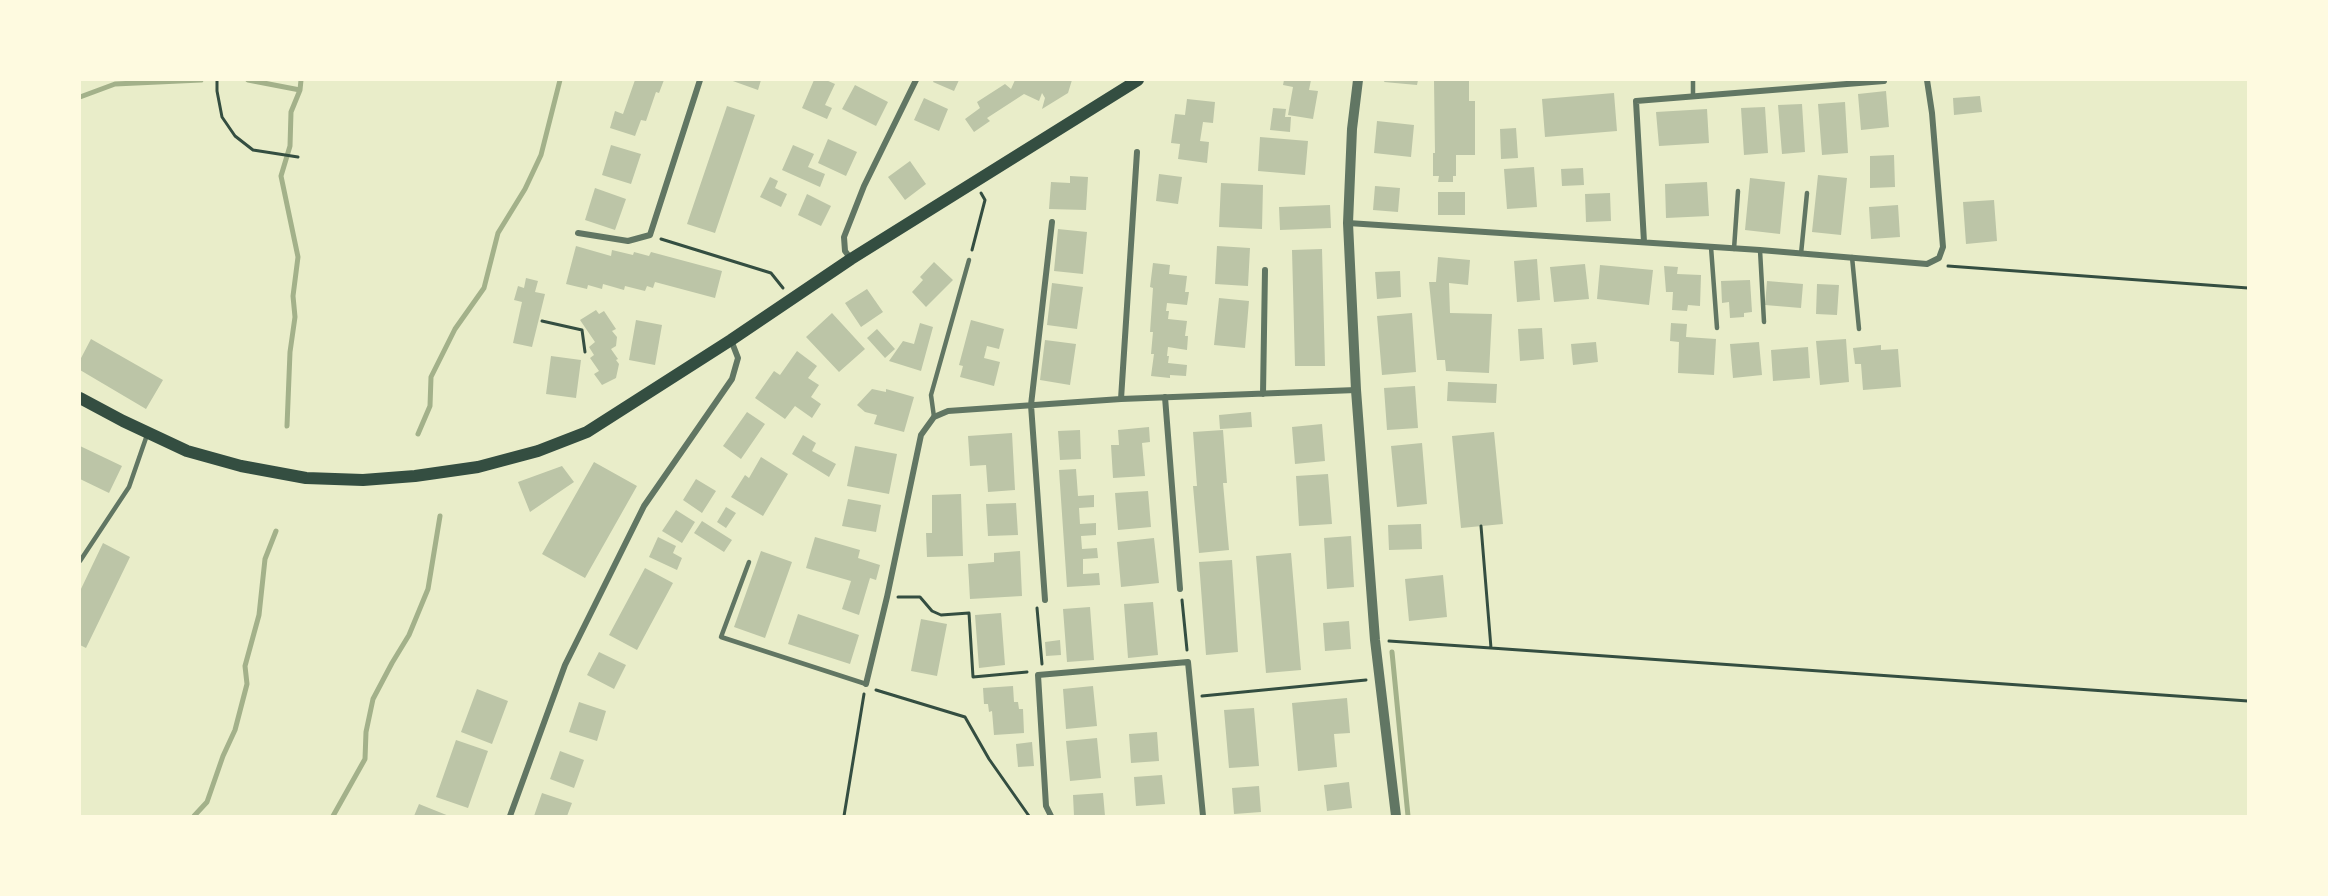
<!DOCTYPE html>
<html>
<head>
<meta charset="utf-8">
<style>
	body { margin:0 }
	#map { position:relative; width:2328px; height:896px; overflow:hidden; background:#e9edc9; font-family:"Exo 2",sans-serif }
	canvas { display:block }
	.frame { position:absolute; inset:0; border:81px solid #fefae0; pointer-events:none }
</style>
</head>
<body>
<div id="map">
<canvas width="2328" height="896"></canvas>
<div class="frame"></div>
</div>
<script>
const ctx = document.querySelector('canvas').getContext('2d');
ctx.lineJoin = 'round';
const toPath = rows => new Path2D(rows.map(r => 'M' + r).join(''));
function stroke(path, color, width, dash) { ctx.strokeStyle = color; ctx.lineWidth = width; ctx.lineCap = dash ? 'butt' : 'round'; ctx.setLineDash(dash || []); ctx.stroke(path); }
function fillPath(path, color) { ctx.fillStyle = color; ctx.fill(path, 'evenodd'); }
const stream = toPath([
	[248,80,300,90],
	[80,97,115,84,201,80],
	[287,426,290,352,295,317,293,296,298,257,281,176,290,146,291,112,300,90,301,80],
	[418,434,430,406,431,377,455,329,484,288,498,233,525,189,541,155,560,80],
	[1392,652,1408,816],
	[194,816,207,802,223,756,235,730,247,684,245,666,259,615,265,559,276,531],
	[333,816,365,759,366,732,373,699,392,663,409,635,428,589,440,516]
]);
const building = toPath([
	[635,80,664,80,659,93,656,92,646,121,641,120,635,136,610,128,615,111,623,114],
	[730,80,761,80,758,90],
	[814,80,826,80,835,84,825,105,832,108,827,119,802,108],
	[934,80,959,80,954,91,933,82],
	[1015,80,1072,80,1068,93,1042,109,1045,98,1042,93,1039,101,1024,94,987,118,990,121,974,132,965,119,980,108,977,102,1005,84,1011,89],
	[1284,80,1311,80,1309,90,1318,91,1313,119,1288,115,1293,87,1283,85],
	[1385,80,1418,80,1417,85,1384,82],
	[1434,80,1469,80,1469,101,1475,101,1475,155,1456,155,1456,176,1453,176,1453,182,1438,182,1439,176,1433,176,1433,153,1435,153],
	[855,85,888,102,876,126,842,109],
	[1886,91,1889,127,1861,130,1858,94],
	[1614,93,1617,131,1545,137,1542,99],
	[1980,96,1982,112,1954,115,1953,98],
	[924,98,948,109,939,131,914,120],
	[1187,99,1215,102,1213,123,1203,122,1200,141,1209,142,1207,163,1178,159,1180,144,1171,143,1175,114,1185,115],
	[1845,102,1848,153,1822,155,1818,104],
	[1802,104,1805,152,1782,154,1778,105],
	[727,106,755,115,715,233,687,224],
	[1765,107,1768,153,1744,155,1741,108],
	[1273,108,1286,109,1285,117,1291,117,1290,132,1270,130],
	[1707,109,1709,143,1659,146,1656,112],
	[1377,121,1414,125,1411,157,1374,153],
	[1516,128,1518,158,1501,159,1500,129],
	[1260,137,1308,141,1305,175,1258,171],
	[828,139,857,152,846,176,818,163],
	[611,145,641,154,631,184,602,175],
	[793,145,814,154,808,167,825,174,820,187,782,170],
	[1894,155,1895,187,1870,188,1870,156],
	[910,161,926,184,905,200,888,177],
	[1534,167,1537,207,1507,209,1504,169],
	[1583,168,1584,185,1562,186,1561,169],
	[1159,174,1182,177,1178,204,1156,201],
	[1818,175,1847,178,1841,235,1812,232],
	[1070,176,1088,177,1086,210,1049,209,1051,182,1070,183],
	[770,177,778,181,775,188,787,194,781,207,760,197],
	[1750,178,1785,182,1780,234,1745,230],
	[1707,182,1709,216,1666,218,1665,184],
	[1221,183,1263,185,1262,229,1219,227],
	[1375,186,1400,188,1398,212,1373,210],
	[595,188,626,199,615,230,585,220],
	[1438,192,1465,192,1465,215,1438,215],
	[1610,193,1611,221,1586,222,1585,194],
	[807,194,831,206,821,226,798,215],
	[1994,200,1997,241,1966,244,1963,202],
	[1330,205,1331,228,1280,230,1279,207],
	[1898,205,1900,237,1871,239,1869,207],
	[1058,229,1087,232,1083,274,1054,271],
	[576,246,611,256,612,250,633,255,634,252,649,256,651,252,722,271,715,298,655,282,653,288,647,286,645,291,625,286,624,290,603,284,602,289,588,285,587,289,566,284],
	[1217,246,1250,248,1248,286,1215,284],
	[1322,249,1325,366,1295,366,1292,250],
	[1438,257,1470,260,1468,285,1449,283,1450,313,1492,314,1489,373,1446,371,1445,360,1437,360,1429,282,1436,282],
	[1537,259,1540,300,1517,302,1514,261],
	[934,262,953,280,926,307,912,292,923,280,920,277],
	[1153,263,1170,265,1169,274,1187,276,1185,292,1189,292,1187,305,1167,303,1166,311,1169,311,1168,319,1187,321,1185,336,1188,336,1187,350,1168,347,1167,356,1169,356,1168,363,1187,365,1186,376,1170,375,1170,378,1151,376,1154,354,1151,354,1153,332,1150,332,1153,288,1150,287],
	[1585,264,1589,299,1554,302,1550,267],
	[1600,265,1653,270,1649,305,1597,299],
	[1664,266,1678,267,1677,274,1701,275,1700,306,1688,305,1687,311,1672,310,1673,292,1666,292],
	[1400,271,1401,297,1377,299,1375,272],
	[526,278,538,281,535,292,545,294,532,347,513,343,522,302,514,300,518,286,524,288],
	[1750,280,1752,312,1744,313,1744,317,1730,318,1729,302,1722,303,1721,281],
	[1767,281,1803,284,1801,308,1765,305],
	[1052,283,1083,287,1077,329,1047,325],
	[1817,284,1839,285,1837,315,1816,314],
	[867,289,883,312,861,327,845,303],
	[1219,298,1249,301,1245,348,1214,345],
	[596,310,599,314,604,311,616,329,612,331,617,337,616,346,611,349,618,359,616,360,619,364,616,378,602,385,594,374,599,371,590,358,594,355,589,347,595,342,580,320],
	[832,313,865,349,839,372,806,337],
	[1412,313,1416,372,1382,375,1377,316],
	[636,320,662,325,655,365,629,360],
	[971,320,1004,329,999,349,987,346,984,358,1000,362,994,386,960,377,963,366,959,365],
	[920,323,933,327,921,371,889,361,903,341,914,344],
	[1671,323,1687,324,1686,337,1716,339,1714,375,1678,373,1679,342,1670,341],
	[1542,328,1544,359,1520,361,1518,329],
	[877,329,895,349,885,358,867,338],
	[91,339,163,380,146,409,80,370,80,360],
	[1846,339,1849,382,1820,385,1816,341],
	[1045,340,1076,344,1070,385,1040,380],
	[1596,342,1598,362,1573,365,1571,344],
	[1759,342,1762,375,1733,378,1730,344],
	[1881,345,1881,350,1898,349,1901,387,1863,390,1861,364,1855,364,1853,348],
	[1808,347,1810,378,1773,381,1771,350],
	[797,351,817,366,808,378,819,385,811,397,821,404,812,418,795,406,785,419,755,398,774,371,780,375],
	[551,356,581,360,576,398,546,394],
	[1448,382,1497,384,1496,403,1447,401],
	[1415,386,1418,428,1387,430,1384,388],
	[872,389,886,392,886,389,914,397,904,432,874,424,877,415,865,412,857,405],
	[747,412,765,424,741,459,723,446],
	[1251,412,1252,427,1220,429,1219,415],
	[1322,424,1325,461,1295,464,1292,427],
	[1149,427,1150,442,1142,443,1145,476,1113,478,1111,445,1119,445,1118,430],
	[1080,430,1081,459,1060,460,1058,431],
	[1223,430,1227,483,1223,483,1229,550,1199,553,1193,486,1197,486,1193,432],
	[1494,432,1503,524,1461,528,1452,436],
	[1012,433,1015,490,988,492,986,465,970,466,968,436],
	[803,435,816,443,812,451,836,464,829,477,792,454],
	[1422,443,1427,504,1397,507,1391,446],
	[80,446,122,466,109,493,80,479],
	[855,446,897,454,889,494,847,486],
	[761,457,788,474,763,516,731,497,745,475,749,478],
	[594,462,637,486,585,578,542,554],
	[562,466,574,482,530,512,518,482],
	[1076,469,1078,496,1094,495,1094,507,1079,508,1080,524,1096,523,1096,535,1081,536,1082,549,1097,548,1098,558,1083,559,1083,574,1099,573,1100,585,1067,587,1059,470],
	[1328,474,1332,524,1299,526,1296,476],
	[696,479,716,491,702,513,683,500],
	[1148,491,1151,527,1118,530,1115,493],
	[961,494,963,556,927,557,926,533,932,533,932,495],
	[848,499,881,505,876,532,842,526],
	[1016,503,1018,535,988,536,986,504],
	[726,507,736,513,726,528,717,522],
	[676,510,695,522,682,543,662,531],
	[702,521,732,540,724,552,694,533],
	[1421,524,1422,549,1389,550,1388,525],
	[1351,536,1354,587,1327,589,1324,538],
	[658,537,676,546,673,553,682,558,677,570,649,557],
	[815,537,860,550,858,558,880,565,876,580,870,578,859,615,842,609,851,581,806,568],
	[1154,538,1159,583,1121,587,1117,542],
	[103,543,130,557,86,648,80,645,80,591],
	[761,551,792,562,765,638,734,627],
	[1020,551,1022,596,970,599,968,564,994,562,994,553],
	[1291,553,1301,670,1266,673,1256,556],
	[1232,560,1238,652,1206,655,1199,562],
	[645,568,673,583,637,650,609,635],
	[1443,575,1447,617,1409,621,1405,579],
	[1153,602,1158,655,1128,658,1124,604],
	[1090,607,1094,660,1067,662,1063,609],
	[1001,613,1005,665,979,668,975,615],
	[798,614,859,635,850,664,788,644],
	[921,619,947,624,937,676,911,671],
	[1349,621,1351,649,1325,651,1323,623],
	[1060,640,1061,655,1046,656,1045,642],
	[599,652,626,665,614,689,587,675],
	[1013,686,1014,702,1018,702,1019,709,1023,709,1024,733,994,735,992,711,989,712,988,704,984,704,983,688],
	[1093,686,1097,726,1066,729,1063,689],
	[477,689,508,701,492,744,461,732],
	[1347,698,1350,733,1334,734,1337,767,1298,771,1292,703],
	[579,702,606,711,597,741,569,732],
	[1254,708,1259,766,1229,768,1224,710],
	[1157,732,1159,761,1131,763,1129,734],
	[1097,738,1101,778,1070,781,1066,741],
	[456,740,488,751,468,808,436,797],
	[1032,742,1034,766,1018,767,1016,744],
	[560,751,584,760,574,788,550,779],
	[1162,775,1165,804,1136,806,1134,777],
	[1349,782,1352,808,1327,811,1324,785],
	[1259,786,1261,812,1234,814,1232,788],
	[542,793,572,803,567,816,534,816],
	[1103,793,1105,816,1074,816,1073,795],
	[419,804,449,816,414,816]
]);
const path = toPath([
	[217,80,217,91,222,117,235,136,253,150,298,157],
	[661,239,771,273,783,288],
	[972,250,985,200,981,193],
	[1948,266,2248,288],
	[542,321,582,330,585,352],
	[898,597,920,597,932,611,941,615,969,613,973,677,1027,672],
	[1182,600,1187,650],
	[1037,608,1042,664],
	[1389,641,1491,648,1481,526],
	[1491,648,2248,701],
	[876,690,965,717,989,759,1029,816],
	[1202,696,1366,680],
	[844,816,864,694]
]);
const service = toPath([
	[1693,96,1693,80],
	[1711,247,1717,328],
	[1734,249,1738,191],
	[1760,250,1764,322],
	[1801,254,1807,193],
	[1852,257,1859,329],
	[934,417,931,395,969,260],
	[80,561,129,487,147,435],
	[749,562,721,637,866,684]
]);
const minor = toPath([
	[1348,223,1760,250,1927,264,1939,258,1943,247,1932,113,1927,80],
	[578,233,628,241,650,235,700,80],
	[1644,242,1636,101,1884,81],
	[851,259,845,251,844,237,864,186,916,80],
	[1263,394,1265,270],
	[1165,397,1180,589],
	[1121,399,1137,152],
	[1045,600,1031,405,1052,222],
	[866,684,887,597,921,435,934,417,948,411,1121,399,1356,390],
	[510,816,565,665,644,506,732,379,738,358,731,340],
	[1051,816,1046,806,1038,675,1188,662,1203,816]
]);
const tertiary = toPath([
	[1358,80,1352,129,1348,223,1356,390,1375,640,1396,816]
]);
const secondary = toPath([
	[80,398,123,421,187,451,241,466,306,478,363,480,415,476,478,467,538,451,587,432,731,340,851,259,1138,80]
]);
stroke(stream, '#a3b18a', 5);
fillPath(building, '#bcc5a7');
stroke(path, '#344e41', 3);
stroke(service, '#617663', 4.5);
stroke(minor, '#617663', 6);
stroke(tertiary, '#617663', 10);
stroke(secondary, '#344e41', 12);
</script>
</body>
</html>
